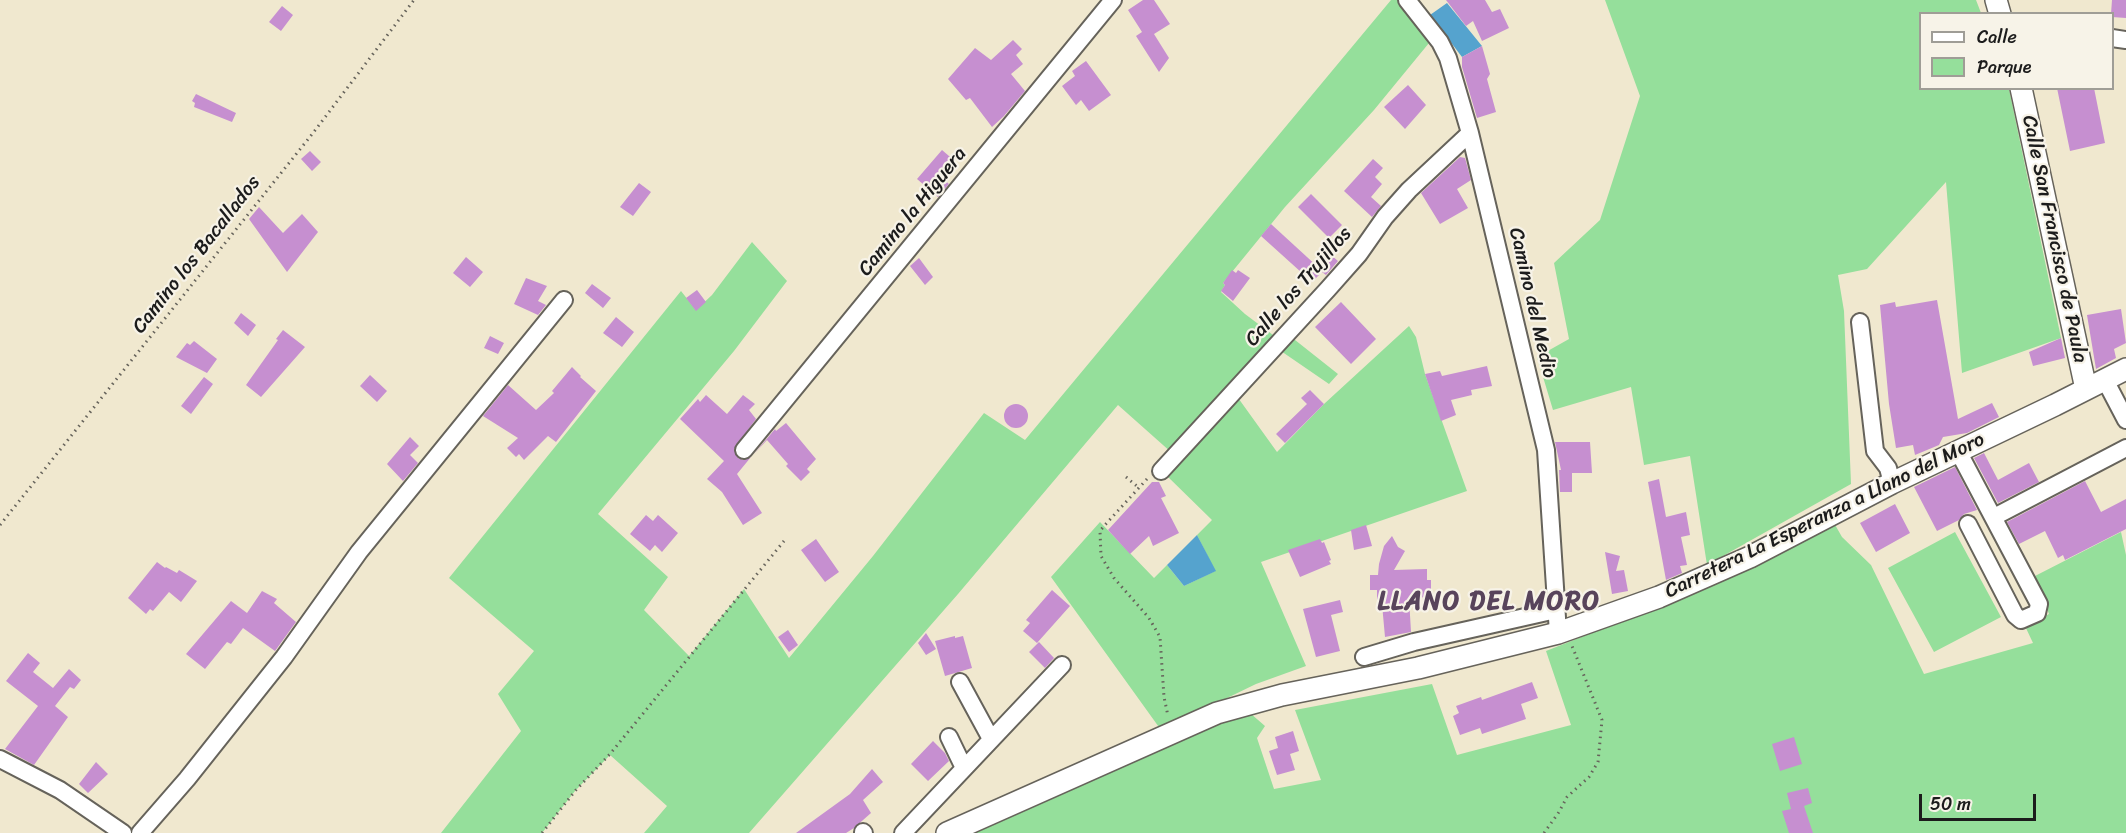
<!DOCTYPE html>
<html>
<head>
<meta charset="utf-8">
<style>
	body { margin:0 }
	#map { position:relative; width:2126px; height:833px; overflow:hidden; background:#f0e8cf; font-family:Sriracha,sans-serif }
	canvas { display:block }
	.legend { position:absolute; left:1919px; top:12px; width:195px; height:78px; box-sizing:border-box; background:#f7f3e8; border:2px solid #9f9d96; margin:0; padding:8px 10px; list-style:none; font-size:18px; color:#1c1c1c }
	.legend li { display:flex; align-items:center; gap:12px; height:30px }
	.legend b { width:30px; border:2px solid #9f9d96 }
	.scale { position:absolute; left:1919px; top:794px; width:117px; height:27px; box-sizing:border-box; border:3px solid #1c1c1c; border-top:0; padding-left:8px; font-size:18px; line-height:21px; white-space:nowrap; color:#1c1c1c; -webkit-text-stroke:4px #f7f3e8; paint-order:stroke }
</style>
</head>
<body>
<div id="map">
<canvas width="2126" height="833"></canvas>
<ul class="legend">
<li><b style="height:8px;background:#fff"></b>Calle</li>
<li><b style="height:16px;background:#95df9b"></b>Parque</li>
</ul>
<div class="scale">50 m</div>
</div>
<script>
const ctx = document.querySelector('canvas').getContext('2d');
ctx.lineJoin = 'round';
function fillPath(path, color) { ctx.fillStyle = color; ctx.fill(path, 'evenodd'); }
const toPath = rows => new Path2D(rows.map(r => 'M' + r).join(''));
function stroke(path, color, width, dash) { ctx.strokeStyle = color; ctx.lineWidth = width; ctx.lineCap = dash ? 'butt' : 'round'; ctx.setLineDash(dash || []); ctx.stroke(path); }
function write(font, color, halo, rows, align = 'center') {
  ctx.font = font + ' Sriracha,sans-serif'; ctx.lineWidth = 4.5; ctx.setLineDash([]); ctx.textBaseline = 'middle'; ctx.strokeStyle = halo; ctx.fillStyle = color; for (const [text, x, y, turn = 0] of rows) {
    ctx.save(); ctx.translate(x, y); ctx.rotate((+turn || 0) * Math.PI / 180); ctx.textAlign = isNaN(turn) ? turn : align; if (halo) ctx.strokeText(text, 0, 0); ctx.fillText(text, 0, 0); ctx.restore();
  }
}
const green = toPath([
	[1391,0,1398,0,1429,43,1374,110,1285,207,1223,283,1225,285,1221,292,1245,314,1277,338,1172,453,1118,405,958,594,749,833,644,833,667,806,610,755,575,791,542,833,441,833,521,731,498,694,534,651,449,578,681,291,696,310,712,295,752,242,787,281,734,351,598,514,668,577,644,610,689,656,744,589,789,658,873,556,984,413,1025,440],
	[1605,0,1976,0,1981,13,1920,14,1920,88,2009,89,2061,338,1962,373,1946,182,1867,269,1838,275,1844,311,1851,484,1707,565,1690,456,1644,465,1631,387,1553,410,1537,357,1569,339,1554,263,1600,220,1640,96],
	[1409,326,1416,337,1425,374,1467,491,1261,562,1306,666,1256,684,1161,730,1051,577,1100,522,1154,578,1167,565,1184,586,1215,571,1197,535,1212,520,1165,474,1236,395,1277,452,1324,404],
	[1290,336,1338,374,1329,384,1278,349],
	[1834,523,1842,537,1871,565,1924,674,2033,643,2025,626,2049,614,2035,576,2121,532,2126,555,2126,833,967,833,1214,724,1250,713,1265,726,1257,738,1274,789,1321,780,1295,710,1432,684,1457,755,1571,725,1546,651,1696,592],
	[1955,532,2001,617,1934,652,1888,568]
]);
const water = toPath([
	[1447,3,1482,46,1462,57,1430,15],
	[1197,535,1216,571,1184,586,1167,565]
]);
const building = toPath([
	[1143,0,1154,0,1170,24,1154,34,1169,58,1159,72,1136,36,1142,32,1128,10],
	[1446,0,1485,0,1492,12,1500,9,1509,28,1482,41,1473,21,1466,26],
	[2112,0,2126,0,2126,18,2112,17,2111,14],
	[282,6,293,15,281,31,269,22],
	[1013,40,1022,49,1016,55,1023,64,1011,74,1025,91,1004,116,992,127,970,98,966,100,948,79,975,48,991,60],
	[1482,46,1490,74,1487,79,1496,112,1477,118,1462,67,1462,57],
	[1086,61,1111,95,1089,111,1081,100,1076,105,1062,86,1075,76,1072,71],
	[1408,85,1426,105,1405,129,1384,107],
	[2057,88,2094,88,2105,143,2070,151],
	[196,94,236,113,232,122,194,107,195,103,192,101],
	[942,150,956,162,942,178,949,184,938,197,917,179],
	[310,151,321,162,312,171,301,159],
	[1460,157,1465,158,1471,180,1457,189,1468,208,1440,224,1421,193],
	[1373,159,1383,168,1375,177,1382,184,1371,197,1381,206,1372,217,1344,191],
	[639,183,651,192,633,216,620,207],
	[1311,194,1342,225,1329,238,1298,207],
	[259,207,283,233,302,214,318,232,287,272,249,219],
	[1271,224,1319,268,1331,255,1338,261,1326,275,1322,272,1312,282,1261,236],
	[466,257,483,272,470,287,453,273],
	[919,258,933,277,925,285,910,266],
	[1232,270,1236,273,1238,270,1250,278,1233,301,1221,291,1225,285,1223,283],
	[526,278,547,286,538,301,546,305,538,315,514,304],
	[592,284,611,298,603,308,585,293],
	[697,290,706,302,696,311,686,298],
	[1937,300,1958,419,1992,403,1999,417,1967,433,1943,437,1939,445,1915,455,1913,445,1896,448,1889,404,1880,305,1895,302,1896,307],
	[1341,302,1376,339,1351,364,1315,327],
	[2121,309,2126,343,2114,349,2116,358,2096,369,2087,315],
	[241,313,256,325,248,336,234,323],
	[616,317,634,332,622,347,603,333],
	[283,330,305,347,261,397,246,385,278,340,276,339],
	[490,336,504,343,498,354,484,348],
	[2061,338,2065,358,2033,366,2029,352],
	[194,341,217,359,207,373,176,357,187,343,190,345],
	[1487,366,1492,386,1471,390,1472,395,1451,400,1456,415,1441,421,1425,374,1440,371,1442,376],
	[572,367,581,376,580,377,596,391,556,442,548,436,524,460,519,454,516,457,507,448,518,438,483,416,508,385,536,410,554,393,552,391],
	[370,375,387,391,377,402,360,386],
	[204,377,213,384,191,414,181,406],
	[1310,390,1324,404,1285,443,1276,434,1307,404,1301,398],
	[706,395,727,414,743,395,755,404,749,410,756,419,734,449,738,458,743,460,751,457,737,474,762,513,743,525,722,492,707,479,724,461,680,419,698,399,700,402],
	'1004 416a12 12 0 1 1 24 0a12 12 0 1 1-24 0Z',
	[786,423,816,459,807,469,810,472,801,481,786,466,788,464,767,440,754,454,775,429,776,431],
	[410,437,419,446,410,455,418,463,403,481,387,464],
	[1555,442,1590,442,1592,473,1572,473,1572,492,1560,492,1559,470,1561,470],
	[1984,453,1998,480,2029,463,2039,482,1998,503,1974,458],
	[1955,467,1977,510,1964,514,1959,520,1937,531,1914,487],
	[1659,479,1666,517,1686,512,1690,535,1681,537,1687,565,1680,566,1682,573,1666,580,1648,482],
	[2085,481,2101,512,2126,499,2126,529,2065,560,2063,555,2058,558,2045,531,2019,544,2007,522],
	[1152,482,1159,482,1166,496,1161,498,1179,533,1153,546,1149,536,1130,554,1108,530],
	[1895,504,1910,533,1876,552,1860,523],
	[646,515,653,521,658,515,678,533,662,552,655,545,650,551,630,534],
	[1366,525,1372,546,1354,550,1351,530],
	[1392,536,1398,547,1405,551,1394,570,1427,569,1427,580,1431,580,1431,597,1409,598,1411,632,1385,637,1381,593,1377,601,1377,590,1370,590,1370,575,1378,575,1379,564,1384,546],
	[816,539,839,572,825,582,801,550],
	[1320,539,1322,543,1324,542,1331,560,1329,561,1331,564,1300,577,1288,550],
	[1605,552,1620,556,1616,571,1624,570,1628,591,1612,594],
	[157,562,165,568,166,567,177,573,179,570,197,581,181,602,169,592,153,611,150,609,146,614,128,598],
	[1052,590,1070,606,1037,643,1023,631,1030,623,1026,620],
	[262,591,277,599,274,603,296,622,275,651,243,628,231,644,227,642,205,669,186,654,231,601,247,613],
	[1340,600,1343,612,1331,615,1340,651,1316,657,1303,609],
	[788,630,798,645,789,652,778,637],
	[926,633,936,649,926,655,918,643],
	[955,636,955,638,963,636,972,668,945,676,935,641],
	[1039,642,1054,658,1045,668,1029,652],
	[28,653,40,663,33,672,53,688,69,669,81,680,74,689,70,687,55,706,68,717,34,765,5,749,38,706,6,681],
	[1532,682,1538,698,1521,704,1526,719,1482,734,1480,728,1460,735,1453,716,1459,713,1456,706,1481,697,1482,700],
	[1293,731,1299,751,1290,754,1295,770,1277,775,1269,751,1278,748,1275,737],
	[1794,737,1802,764,1780,771,1772,744],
	[933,741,945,753,949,761,928,781,911,764],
	[96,762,108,774,88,793,79,784],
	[872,769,883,782,863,800,871,813,854,828,846,833,796,833,850,794],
	[1808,788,1812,803,1804,806,1813,833,1789,833,1782,811,1791,809,1787,793]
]);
const path = toPath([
	[1126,477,1139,488],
	[1147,479,1104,526,1100,531,1101,556,1114,578,1149,618,1160,637,1164,697,1168,716],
	[0,525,313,133,414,0],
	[542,833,575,791,610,754,784,541],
	[1544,833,1559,812,1567,797,1589,777,1598,762,1602,720,1572,646]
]);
const minor = toPath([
	[1407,0,1440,42,1448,58,1470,133,1526,367,1546,450,1558,633],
	[2112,38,2126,40],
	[1860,322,1875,451,1888,468,1892,483],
	[2105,380,2126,420],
	[744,450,1113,0],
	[1958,451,2039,604,2037,613,2021,620,2015,615,1968,524],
	[1161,471,1328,289,1359,254,1385,217,1409,190,1470,133],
	[1994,517,2126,448],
	[1364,657,1414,642,1556,610],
	[960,682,991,739],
	[949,737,964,768],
	[0,759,60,790,123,833],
	[863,832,864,833],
	[140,833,187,779,284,657,359,552,564,300],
	[903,833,1062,665]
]);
const major = toPath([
	[1996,0,2000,14],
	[2021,88,2086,389],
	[947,833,1217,713,1282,695,1418,668,1558,633,1659,597,1750,557,1892,483,2055,405,2126,369]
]);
const streetNames = [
	["Camino la Higuera",913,212,-51],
	["Calle San Francisco de Paula",2054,239,78],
	["Camino los Bacallados",197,255,-52],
	["Calle los Trujillos",1299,287,-49],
	["Camino del Medio",1532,303,77],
	["Carretera La Esperanza a Llano del Moro",1825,516,-26]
];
const districtNames = [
	["LLANO DEL MORO",1489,602]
];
fillPath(green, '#95df9b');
fillPath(water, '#55a3ce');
fillPath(building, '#c68fd0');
stroke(minor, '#66635b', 20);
stroke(major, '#66635b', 24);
stroke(path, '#66635b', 3, [1.5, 4.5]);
stroke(minor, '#fff', 16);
stroke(major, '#fff', 21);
write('20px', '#1c1c1c', '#f7f3e8', streetNames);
ctx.letterSpacing = '1.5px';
write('bold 26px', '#58445b', '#f7f3e8', districtNames);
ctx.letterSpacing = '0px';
</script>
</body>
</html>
